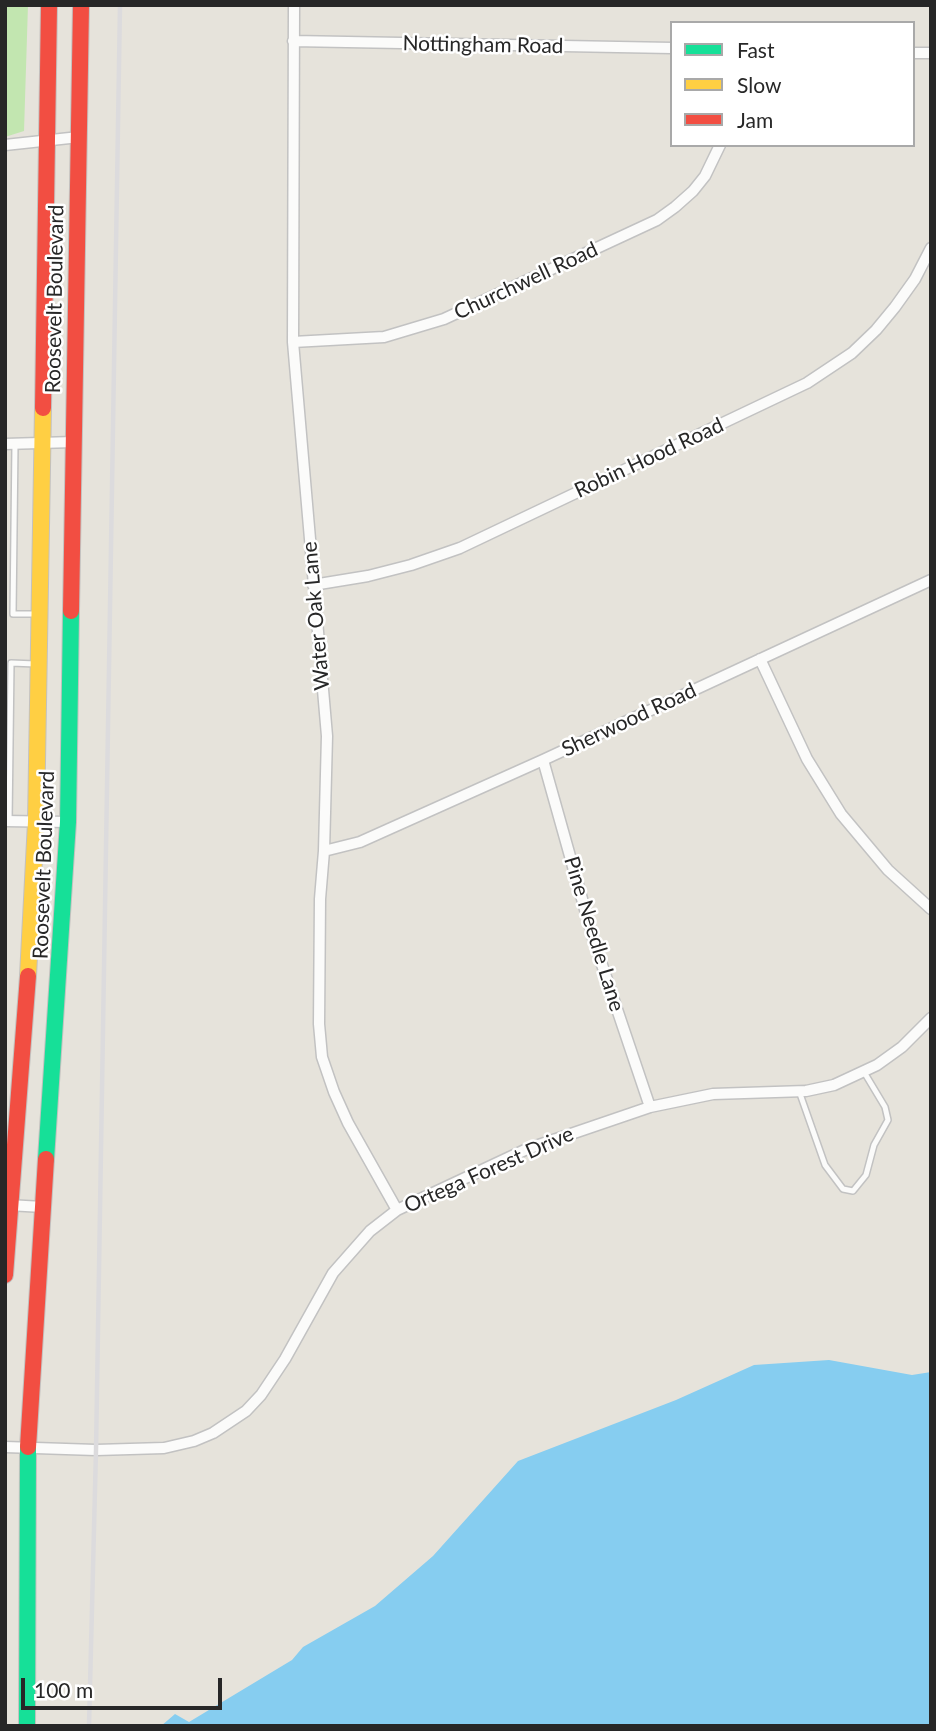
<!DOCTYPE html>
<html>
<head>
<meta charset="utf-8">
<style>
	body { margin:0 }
	#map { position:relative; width:936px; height:1731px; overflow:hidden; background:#e6e3db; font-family:Lato,sans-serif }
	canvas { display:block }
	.frame { position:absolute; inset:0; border:7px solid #272727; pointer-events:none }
	.legend { position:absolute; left:670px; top:21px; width:245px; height:126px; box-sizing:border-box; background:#fff; border:2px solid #a9a9a9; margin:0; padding:9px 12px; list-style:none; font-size:21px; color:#272727 }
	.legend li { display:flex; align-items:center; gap:14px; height:35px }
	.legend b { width:35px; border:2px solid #a9a9a9 }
	.scale { position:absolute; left:21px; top:1678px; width:201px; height:32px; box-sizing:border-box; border:4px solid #272727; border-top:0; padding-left:9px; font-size:21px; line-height:24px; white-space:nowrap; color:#272727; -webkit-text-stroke:5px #fff; paint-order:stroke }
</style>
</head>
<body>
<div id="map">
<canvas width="936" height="1731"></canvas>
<div class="frame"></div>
<ul class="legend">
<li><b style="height:9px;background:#16e098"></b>Fast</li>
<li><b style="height:9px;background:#ffcf43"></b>Slow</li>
<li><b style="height:9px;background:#f24e42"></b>Jam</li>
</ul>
<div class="scale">100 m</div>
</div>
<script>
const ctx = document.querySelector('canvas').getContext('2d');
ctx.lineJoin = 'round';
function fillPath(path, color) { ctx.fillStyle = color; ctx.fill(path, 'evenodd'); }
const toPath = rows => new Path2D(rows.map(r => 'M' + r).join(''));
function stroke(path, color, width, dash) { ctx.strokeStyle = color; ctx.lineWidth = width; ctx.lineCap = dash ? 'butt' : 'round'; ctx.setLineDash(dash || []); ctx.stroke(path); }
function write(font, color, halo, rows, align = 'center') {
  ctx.font = font + ' Lato,sans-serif'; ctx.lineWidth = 5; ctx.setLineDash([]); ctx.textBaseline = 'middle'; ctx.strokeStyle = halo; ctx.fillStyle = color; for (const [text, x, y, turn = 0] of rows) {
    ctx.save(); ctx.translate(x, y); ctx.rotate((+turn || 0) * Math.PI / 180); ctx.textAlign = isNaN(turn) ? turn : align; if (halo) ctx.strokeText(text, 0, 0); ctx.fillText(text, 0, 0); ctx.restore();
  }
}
const green = toPath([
	[5,5,28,5,24,131,5,137]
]);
const water = toPath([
	[829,1360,912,1375,931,1372,931,1726,161,1726,175,1714,189,1722,292,1660,303,1647,375,1606,433,1556,518,1461,676,1400,754,1365]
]);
const lane = toPath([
	[15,444,13,614,35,614],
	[9,822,11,663,36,664],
	[799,1091,825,1165,843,1189,853,1191,866,1175,874,1145,888,1120,885,1107,864,1072]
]);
const street = toPath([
	[294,5,293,342,327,736,324,851,320,899,319,1024,322,1057,334,1092,348,1123,397,1210],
	[293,41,672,48],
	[913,53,931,53],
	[5,145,79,137],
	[293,342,384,337,444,319,657,220,675,207,693,191,705,176,720,145],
	[5,444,74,442],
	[313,585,368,576,411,565,460,548,807,383,852,353,876,330,895,307,915,279,931,248],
	[760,659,807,759,841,814,888,870,931,909],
	[543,760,593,938,650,1107],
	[5,821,68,822],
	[324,851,360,842,543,760,931,580],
	[8,1205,43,1207],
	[5,1447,96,1450,164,1448,194,1441,213,1433,246,1411,261,1395,285,1359,333,1273,370,1231,397,1210,527,1149,650,1107,713,1094,806,1091,834,1085,877,1065,902,1047,931,1018]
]);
const fast = toPath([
	[46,1159,68,822,71,611],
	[27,1726,28,1447]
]);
const slow = toPath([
	[28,976,36,822,43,408]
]);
const jam = toPath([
	[43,408,49,5],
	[71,611,81,5],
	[5,1275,28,976],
	[28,1447,46,1159]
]);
const rail = toPath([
	[89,1726,96,1450,120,5]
]);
const streetNames = [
	["Nottingham Road",483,45,1],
	["Churchwell Road",526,281,-25],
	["Roosevelt Boulevard",55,299,-89],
	["Robin Hood Road",649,458,-25],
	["Water Oak Lane",316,616,-95],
	["Sherwood Road",629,720,-25],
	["Roosevelt Boulevard",44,865,-88],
	["Pine Needle Lane",594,934,73],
	["Ortega Forest Drive",489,1170,-24]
];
fillPath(green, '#c2e6b0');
fillPath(water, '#86cdf0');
stroke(lane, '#c2c2c2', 8);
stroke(street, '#c2c2c2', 13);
stroke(fast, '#c3c1bf', 18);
stroke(slow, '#c3c1bf', 18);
stroke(jam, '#c3c1bf', 18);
stroke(lane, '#fbfbfa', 5);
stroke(street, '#fbfbfa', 10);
stroke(fast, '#16e098', 16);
stroke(slow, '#ffcf43', 16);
stroke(jam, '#f24e42', 16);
stroke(rail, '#dcdbdd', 4.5);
write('21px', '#272727', '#fff', streetNames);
</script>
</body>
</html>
